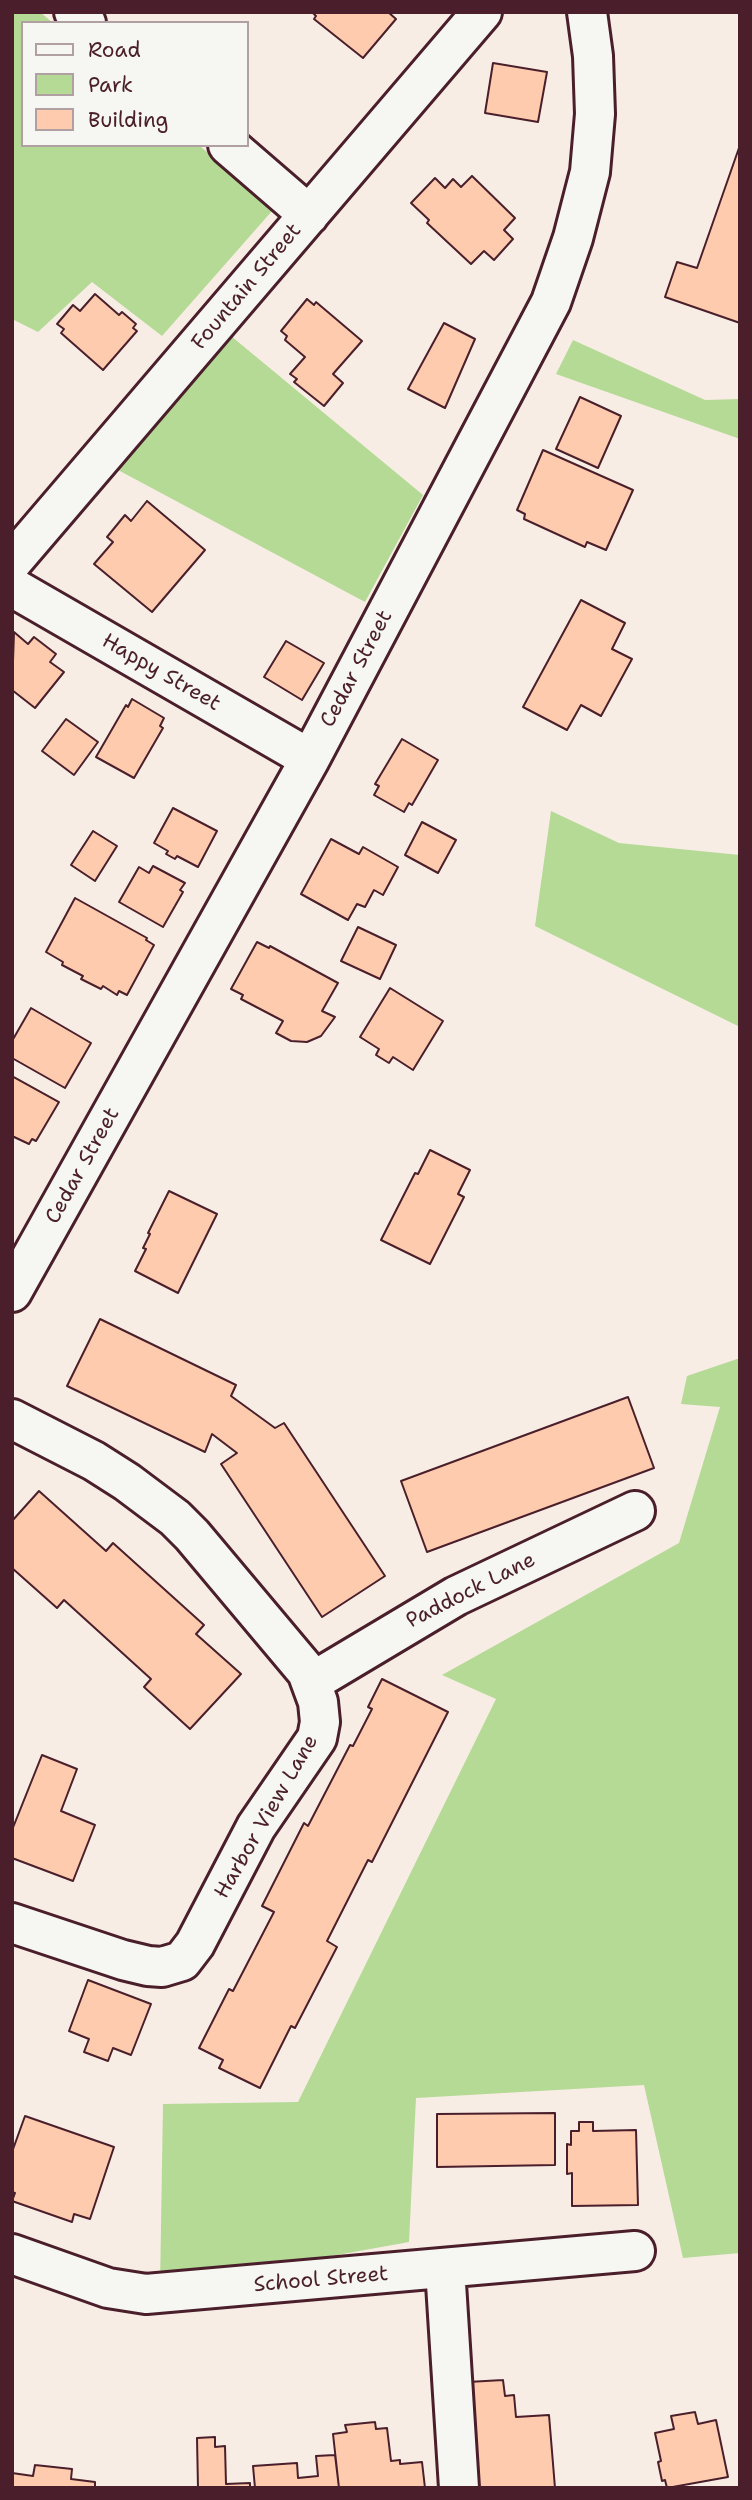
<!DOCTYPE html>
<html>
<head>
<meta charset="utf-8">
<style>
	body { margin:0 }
	#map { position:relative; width:752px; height:2500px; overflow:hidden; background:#f8ede4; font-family:"Shantell Sans",sans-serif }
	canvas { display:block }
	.frame { position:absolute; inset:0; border:14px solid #4a1f2b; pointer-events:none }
	.legend { position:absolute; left:21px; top:21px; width:228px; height:126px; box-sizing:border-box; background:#f6f6f2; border:2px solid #b1a0a2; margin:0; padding:9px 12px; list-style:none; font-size:21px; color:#4a1f2b }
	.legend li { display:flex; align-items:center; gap:14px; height:35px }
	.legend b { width:35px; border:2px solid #b1a0a2 }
</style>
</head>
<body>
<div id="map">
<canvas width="752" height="2500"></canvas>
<div class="frame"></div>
<ul class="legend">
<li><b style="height:9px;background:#f6f6f2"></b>Road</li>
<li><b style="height:19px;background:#b4da96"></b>Park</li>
<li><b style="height:19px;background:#fecbae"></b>Building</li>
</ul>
</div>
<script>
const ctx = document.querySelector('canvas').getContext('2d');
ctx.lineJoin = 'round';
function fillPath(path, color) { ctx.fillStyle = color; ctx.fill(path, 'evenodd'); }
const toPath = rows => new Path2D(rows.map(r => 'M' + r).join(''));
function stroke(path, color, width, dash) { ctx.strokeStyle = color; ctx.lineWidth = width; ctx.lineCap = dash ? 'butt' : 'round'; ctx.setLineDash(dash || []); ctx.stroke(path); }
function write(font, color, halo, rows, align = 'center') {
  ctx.font = font + ' "Shantell Sans",sans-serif'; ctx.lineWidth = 5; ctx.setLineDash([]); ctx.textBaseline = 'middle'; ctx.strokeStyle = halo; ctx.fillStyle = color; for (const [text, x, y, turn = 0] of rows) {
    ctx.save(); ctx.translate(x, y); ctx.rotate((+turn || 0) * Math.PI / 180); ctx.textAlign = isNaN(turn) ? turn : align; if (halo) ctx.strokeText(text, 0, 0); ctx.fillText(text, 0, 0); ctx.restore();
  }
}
const green = toPath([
	[12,12,40,12,53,23,23,23,23,145,199,145,272,211,162,336,92,282,38,332,12,319],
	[231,336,423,495,365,602,118,470],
	[573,340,705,400,740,399,740,439,556,374],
	[551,811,619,843,740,855,740,1027,535,926],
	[740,1358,740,2253,683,2258,644,2085,416,2098,409,2242,160,2287,163,2104,298,2102,496,1699,442,1675,679,1543,720,1407,681,1404,687,1376]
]);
const building = toPath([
	[312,12,388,12,396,19,363,58,314,19,316,16,312,12],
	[493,63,547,72,538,122,485,113,493,63],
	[740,145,740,323,665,297,677,262,697,268,740,145],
	[472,176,515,218,504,230,513,239,494,260,484,251,471,264,427,223,429,220,411,203,435,178,445,188,453,179,461,187,472,176],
	[95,294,119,315,122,312,136,324,133,328,137,331,103,370,61,333,64,329,57,324,73,305,80,311,95,294],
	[307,299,314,305,316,302,362,341,333,374,343,383,324,406,294,382,297,379,290,374,305,357,285,340,287,336,281,331,307,299],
	[444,323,475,339,445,408,408,389,444,323],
	[580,397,621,416,598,468,556,449,580,397],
	[543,450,633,490,606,550,587,542,585,547,524,519,525,514,517,510,543,450],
	[147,501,205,550,152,612,94,564,113,542,107,537,125,515,131,521,147,501],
	[581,600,625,623,612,649,632,659,601,716,581,705,567,730,523,707,581,600],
	[14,632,28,644,34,637,56,654,50,662,64,672,35,708,12,690,14,632],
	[286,641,324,663,302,700,264,677,286,641],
	[132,699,164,718,160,726,163,728,134,778,96,757,126,705,128,707,132,699],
	[66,719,98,742,74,775,42,751,66,719],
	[402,739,438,760,412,805,409,803,404,812,374,795,379,786,375,784,402,739],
	[173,808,217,831,198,867,177,856,175,859,166,854,168,851,154,843,173,808],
	[422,822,456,840,438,873,405,855,422,822],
	[93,831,117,846,95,881,71,865,93,831],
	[331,839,359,854,363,847,398,867,383,895,374,890,365,907,357,904,348,920,301,894,331,839],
	[153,866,185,883,180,890,183,892,163,927,119,902,139,867,149,873,153,866],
	[75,898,147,938,146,940,154,945,127,995,119,991,117,995,103,986,101,989,81,979,83,976,62,965,63,962,46,952,75,898],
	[358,927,396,945,380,979,341,961,358,927],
	[257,942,269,948,270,946,338,983,322,1011,335,1017,321,1036,307,1042,291,1041,276,1033,283,1021,241,999,243,995,231,989,257,942],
	[390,988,443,1021,413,1070,393,1057,389,1063,376,1055,379,1049,360,1037,390,988],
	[31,1008,91,1043,65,1088,12,1058,12,1041,31,1008],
	[12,1076,59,1102,36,1141,32,1139,29,1144,12,1136,12,1076],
	[430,1150,470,1170,458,1194,464,1197,430,1264,381,1240,415,1173,418,1174,430,1150],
	[169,1191,217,1214,178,1293,135,1271,146,1249,143,1248,150,1234,148,1233,169,1191],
	[100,1319,236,1385,231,1396,275,1428,284,1423,385,1576,322,1617,221,1464,237,1453,212,1434,205,1452,67,1386,100,1319],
	[628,1397,654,1468,427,1552,401,1481,628,1397],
	[39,1491,106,1551,113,1543,204,1625,196,1634,241,1674,190,1729,144,1687,151,1679,64,1600,57,1608,12,1568,12,1521,39,1491],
	[382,1679,448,1712,372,1862,368,1860,327,1941,337,1947,295,2028,291,2026,260,2088,219,2068,223,2060,199,2048,229,1989,233,1991,274,1912,262,1906,304,1823,308,1826,350,1745,353,1746,372,1709,368,1707,382,1679],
	[42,1755,77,1769,61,1811,95,1825,73,1881,12,1858,12,1830,42,1755],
	[88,1980,151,2004,131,2055,113,2048,108,2061,84,2052,89,2039,69,2031,88,1980],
	[555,2113,555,2165,437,2167,437,2114,555,2113],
	[25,2116,114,2147,90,2219,74,2214,72,2222,12,2201,15,2193,12,2192,12,2152,25,2116],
	[579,2122,593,2122,593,2131,636,2130,638,2205,572,2206,572,2173,567,2174,567,2144,571,2145,571,2131,579,2131,579,2122],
	[503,2380,505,2396,514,2395,516,2417,549,2415,555,2488,475,2488,468,2382,503,2380],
	[695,2412,698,2424,716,2420,728,2477,667,2488,665,2480,662,2481,658,2462,661,2461,655,2433,674,2429,671,2416,695,2412],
	[375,2422,376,2429,387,2428,391,2461,400,2460,400,2464,422,2462,425,2488,339,2488,333,2434,347,2432,345,2425,375,2422],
	[215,2437,215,2447,225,2446,226,2484,250,2483,250,2488,198,2488,197,2438,215,2437],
	[335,2455,339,2488,255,2488,253,2466,297,2463,298,2478,318,2476,316,2456,335,2455],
	[35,2465,72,2469,71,2479,95,2482,95,2488,12,2488,12,2473,33,2476,35,2465]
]);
const street = toPath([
	[74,12,86,23],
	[228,145,309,215],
	[12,562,482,12],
	[12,587,310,759],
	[12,1292,310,759,551,302,573,238,590,172,595,114,593,56,587,12],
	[12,1419,94,1461,127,1482,175,1518,192,1535,307,1672,318,1702,320,1722,317,1738,256,1827,195,1944,182,1961,162,1967,148,1966,123,1960,12,1923],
	[312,1682,456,1596,635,1511],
	[12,2254,108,2288,146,2294,635,2251],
	[445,2268,459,2488]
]);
const streetNames = [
	["Fountain Street",247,287,-50],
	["Cedar Street",357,669,-62],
	["Happy Street",161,673,30],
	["Cedar Street",83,1166,-61],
	["Paddock Lane",471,1591,-27],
	["Harbor View Lane",267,1817,-60],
	["School Street",321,2280,-5]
];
fillPath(green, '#b4da96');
fillPath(building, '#fecbae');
stroke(building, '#4a1f2b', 2);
stroke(street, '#4a1f2b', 44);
stroke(street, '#f6f6f2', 38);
write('21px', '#4a1f2b', '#f6f6f2', streetNames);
</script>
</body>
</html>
